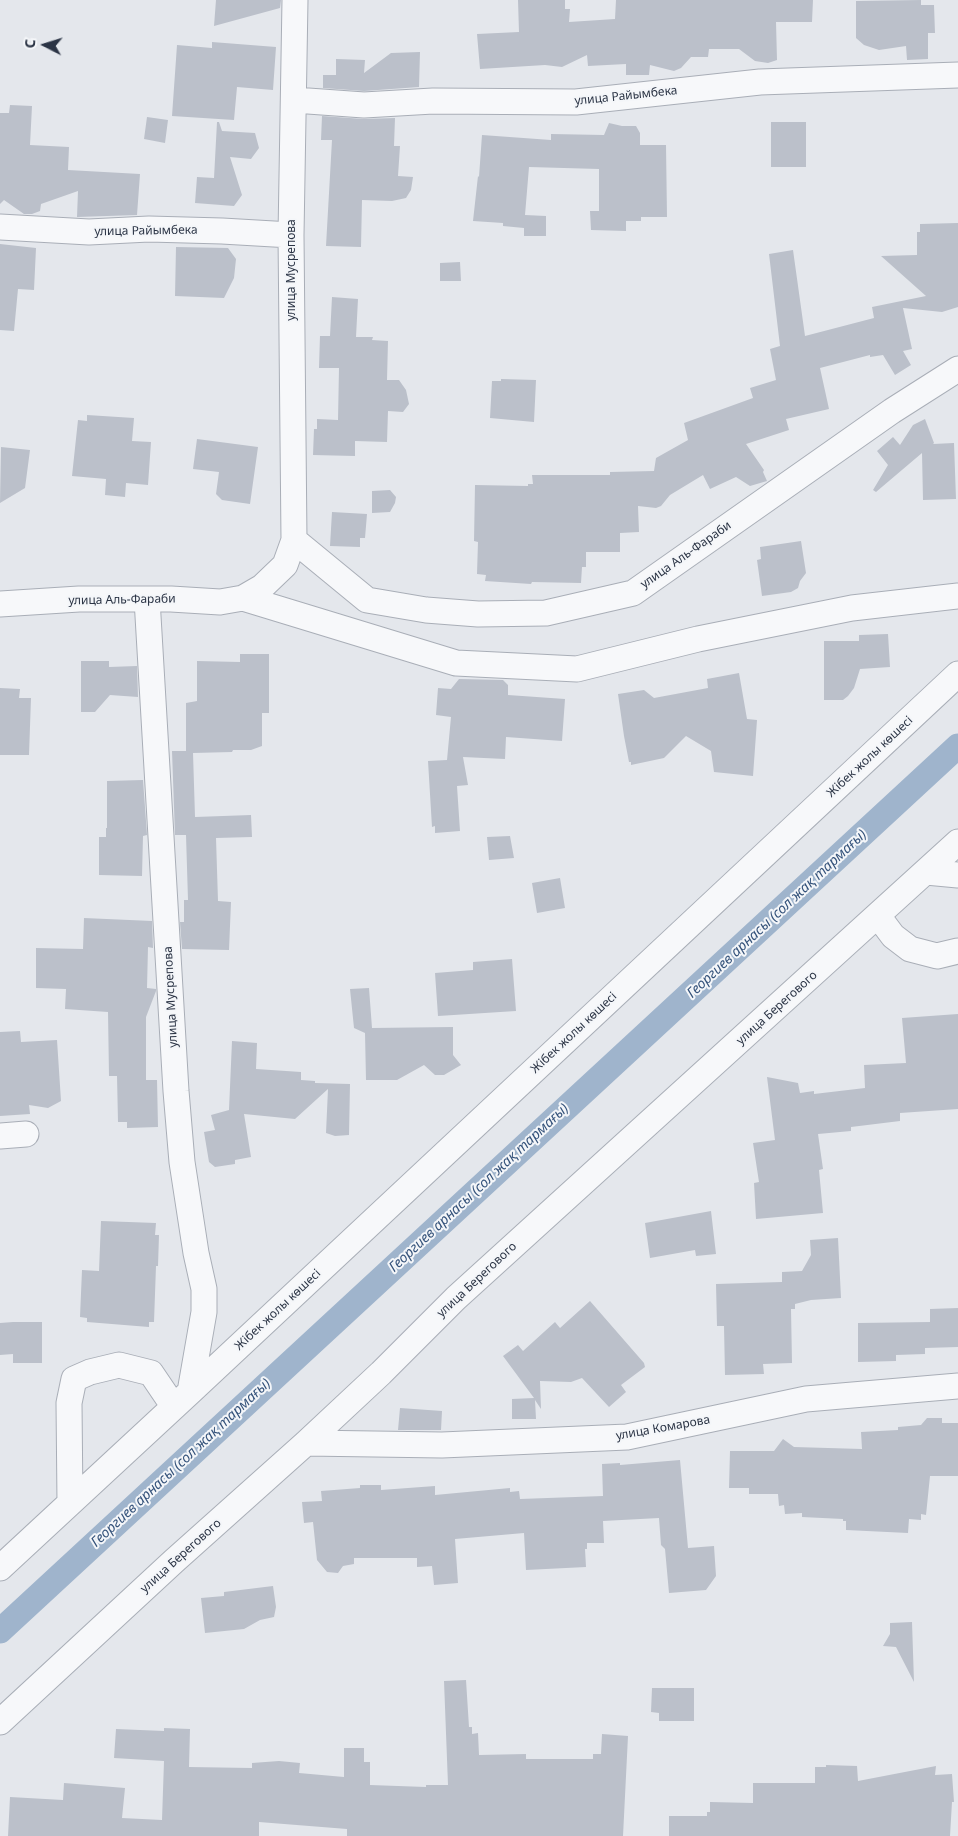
<!DOCTYPE html>
<html>
<head>
<meta charset="utf-8">
<style>
	body { margin:0 }
	#map { position:relative; width:958px; height:1836px; overflow:hidden; background:#e4e7ec; font-family:"Noto Sans",sans-serif }
	canvas { display:block }
	.north { position:absolute; left:20px; top:20px; width:50px; height:50px; -webkit-text-stroke:4px #f4f6f9; paint-order:stroke; rotate:275deg; font-size:14px; font-weight:700; line-height:20px; text-align:center; color:#2b3445 }
	.north::after { content:''; display:block; margin:auto; width:18px; height:22px; background:#2b3445; clip-path:polygon(50% 0,100% 100%,50% 72%,0 100%) }
</style>
</head>
<body>
<div id="map">
<canvas width="958" height="1836"></canvas>
<div class="north">С</div>
</div>
<script>
const ctx = document.querySelector('canvas').getContext('2d');
ctx.lineJoin = 'round';
const toPath = rows => new Path2D(rows.map(r => 'M' + r).join(''));
function stroke(path, color, width, dash) { ctx.strokeStyle = color; ctx.lineWidth = width; ctx.lineCap = dash ? 'butt' : 'round'; ctx.setLineDash(dash || []); ctx.stroke(path); }
function fillPath(path, color) { ctx.fillStyle = color; ctx.fill(path, 'evenodd'); }
function write(font, color, halo, rows, align = 'center') {
  ctx.font = font + ' "Noto Sans",sans-serif'; ctx.lineWidth = 4; ctx.setLineDash([]); ctx.textBaseline = 'middle'; ctx.strokeStyle = halo; ctx.fillStyle = color; for (const [text, x, y, turn = 0] of rows) {
    ctx.save(); ctx.translate(x, y); ctx.rotate((+turn || 0) * Math.PI / 180); ctx.textAlign = isNaN(turn) ? turn : align; if (halo) ctx.strokeText(text, 0, 0); ctx.fillText(text, 0, 0); ctx.restore();
  }
}
const canal = toPath([
	[0,1631,958,746]
]);
const building = toPath([
	[216,0,281,0,280,8,214,26],
	[518,0,565,0,565,9,570,9,569,22,615,19,616,0,813,0,812,22,776,22,777,60,768,63,755,61,739,49,709,49,708,57,691,57,681,68,674,71,650,65,649,75,626,75,626,64,588,66,587,55,562,67,545,65,480,69,477,34,519,32],
	[921,0,921,5,934,5,935,33,928,33,928,59,907,60,906,46,879,50,864,45,856,38,856,1],
	[212,42,276,47,273,90,237,87,234,120,172,116,177,45,212,48],
	[420,52,419,87,364,91,323,88,323,75,336,75,336,59,365,60,364,73,391,53],
	[10,105,32,106,30,145,69,147,68,170,140,174,137,215,77,217,78,191,41,204,40,211,32,214,24,214,4,200,0,204,0,113,9,113],
	[322,116,363,119,395,118,394,146,400,146,398,176,413,177,411,190,406,198,392,201,362,200,361,247,326,246,332,140,321,140],
	[147,117,168,120,165,143,144,139],
	[217,122,219,122,222,131,255,133,259,148,251,159,230,157,242,195,234,206,195,203,197,177,214,178],
	[771,122,806,122,806,167,771,167],
	[609,123,622,126,636,126,640,133,640,145,666,145,667,217,641,217,641,221,626,221,626,231,591,230,590,211,599,211,599,169,529,167,525,215,546,216,546,236,524,236,524,226,524,228,503,226,503,223,473,221,478,176,479,177,482,135,551,140,551,134,604,135],
	[958,223,958,307,942,312,903,308,912,349,903,351,911,365,895,375,883,355,870,357,870,355,820,368,829,409,786,419,789,430,746,444,764,470,763,472,767,481,750,486,736,477,710,489,703,475,670,495,661,506,656,508,638,506,639,532,620,533,620,552,586,552,586,567,582,567,581,583,532,582,531,584,485,581,486,575,477,574,478,542,474,541,475,485,528,486,528,484,533,484,532,475,610,475,610,472,654,471,656,458,688,440,684,423,753,398,750,388,776,380,770,349,780,346,769,254,793,250,805,336,874,318,872,307,926,296,881,256,917,255,917,232,920,232,920,224],
	[0,244,36,248,34,290,18,289,14,331,0,330],
	[176,247,228,248,236,259,234,278,224,298,175,296],
	[460,262,461,281,440,281,440,263],
	[332,297,358,299,356,337,373,337,372,340,388,341,387,380,399,380,406,390,409,404,403,412,388,411,387,442,355,441,355,456,313,455,314,429,317,429,317,419,338,420,339,368,319,368,320,336,330,336],
	[501,379,536,380,534,422,490,418,492,381,501,381],
	[87,415,134,418,132,441,151,442,148,485,126,483,125,497,105,495,106,479,72,476,78,420,87,421],
	[925,419,934,443,933,444,954,443,956,499,923,500,922,453,876,492,873,490,888,465,877,451,893,437,900,445,913,425],
	[197,439,258,447,250,504,222,500,216,494,219,472,193,469],
	[1,447,30,450,25,488,0,503],
	[390,490,396,497,395,503,390,512,372,513,372,491],
	[332,512,367,514,365,538,360,538,360,547,330,546],
	[801,541,806,573,800,581,798,588,791,592,762,596,757,560,761,559,760,547],
	[888,634,890,667,860,669,854,688,848,696,843,700,824,700,824,641,859,641,859,635],
	[240,654,269,654,269,713,262,713,262,746,251,750,233,750,232,752,193,753,195,817,251,815,252,837,216,838,218,901,231,902,229,950,182,949,180,922,184,922,184,900,188,900,186,835,175,835,172,751,186,751,186,703,197,701,197,661,240,662],
	[81,661,109,661,109,667,137,666,138,697,110,695,95,712,81,712],
	[739,673,747,719,757,720,753,776,714,772,711,751,686,736,664,758,631,765,631,762,629,762,624,736,618,694,644,690,654,698,708,688,707,679],
	[459,679,503,680,508,685,508,695,565,699,562,741,506,737,505,759,463,757,468,785,457,786,460,831,435,833,435,826,432,827,428,761,447,760,451,717,436,715,438,688,451,689],
	[0,688,20,689,19,698,31,698,29,755,0,755],
	[143,780,147,835,143,836,142,876,99,875,99,837,106,837,106,828,107,828,107,781],
	[510,836,514,858,489,860,487,837],
	[560,878,565,908,537,913,532,883],
	[84,918,152,921,153,948,148,947,147,988,156,989,156,991,146,1017,146,1080,157,1080,158,1127,127,1128,127,1122,118,1122,117,1076,109,1076,108,1012,65,1009,66,989,36,988,36,948,83,949],
	[512,959,516,1011,438,1016,435,973,473,970,473,962],
	[369,988,372,1028,453,1027,453,1055,461,1065,444,1075,435,1075,424,1065,397,1080,366,1080,365,1033,354,1028,350,989],
	[958,1014,958,1109,900,1113,900,1121,851,1127,851,1131,818,1134,823,1169,819,1170,823,1213,756,1219,754,1183,759,1182,753,1143,775,1140,767,1077,798,1083,800,1093,814,1091,814,1094,865,1088,864,1065,906,1063,902,1018],
	[20,1031,21,1042,57,1040,61,1101,48,1108,29,1105,30,1114,0,1116,0,1032],
	[232,1041,257,1043,256,1069,301,1072,301,1080,315,1081,315,1083,350,1084,349,1135,335,1136,326,1133,328,1089,295,1119,244,1114,251,1157,235,1160,235,1164,215,1167,209,1162,204,1132,215,1130,211,1115,229,1110],
	[711,1211,716,1254,696,1256,695,1250,650,1258,645,1223],
	[101,1221,156,1223,155,1235,159,1235,158,1266,156,1266,154,1322,149,1322,149,1327,87,1322,87,1318,80,1317,82,1270,99,1271],
	[838,1238,841,1298,811,1300,795,1304,795,1309,791,1309,792,1363,763,1364,764,1374,725,1375,724,1326,717,1326,716,1284,782,1282,782,1272,802,1271,811,1255,810,1240],
	[590,1301,644,1363,645,1367,621,1385,626,1392,609,1407,582,1378,571,1382,540,1381,541,1409,535,1400,536,1419,512,1419,512,1399,534,1398,503,1356,518,1345,523,1351,555,1322,560,1328],
	[958,1308,958,1347,925,1348,925,1354,896,1355,896,1361,858,1362,858,1323,930,1322,930,1309],
	[13,1322,42,1322,42,1363,13,1363,13,1354,0,1355,0,1323],
	[400,1408,442,1411,441,1430,398,1430],
	[927,1418,942,1418,942,1423,958,1423,958,1476,930,1476,926,1515,921,1514,921,1520,909,1519,908,1533,846,1530,846,1521,843,1521,843,1519,802,1517,802,1513,785,1514,784,1505,779,1506,778,1494,749,1494,749,1488,729,1488,730,1451,774,1451,783,1439,794,1447,862,1449,861,1432,898,1430,898,1427,921,1425],
	[680,1460,688,1548,714,1546,716,1576,706,1590,669,1593,665,1549,661,1545,659,1518,603,1521,604,1543,587,1543,587,1549,585,1549,586,1567,526,1570,524,1533,455,1539,458,1583,434,1585,432,1566,417,1567,417,1558,354,1558,354,1564,343,1566,338,1573,327,1572,317,1560,313,1522,304,1523,302,1502,322,1501,321,1491,360,1488,360,1485,381,1485,381,1490,435,1486,435,1495,510,1488,510,1492,519,1491,520,1499,603,1496,602,1464,620,1463,620,1465],
	[273,1586,276,1607,274,1617,260,1620,244,1629,205,1633,201,1598,224,1596,224,1592],
	[912,1622,914,1682,896,1647,883,1646,890,1634,890,1623],
	[466,1680,469,1727,472,1727,472,1734,478,1733,479,1755,526,1754,526,1759,593,1759,593,1754,601,1754,602,1734,628,1736,623,1836,347,1836,347,1829,259,1822,259,1836,8,1836,10,1797,63,1800,64,1783,125,1788,122,1818,162,1820,164,1761,114,1758,116,1729,164,1731,164,1728,190,1729,189,1767,252,1768,252,1763,279,1761,300,1763,299,1773,344,1777,344,1748,364,1748,364,1762,370,1762,370,1785,426,1787,426,1785,448,1785,444,1681],
	[652,1688,694,1688,694,1721,659,1721,659,1713,651,1712],
	[826,1765,857,1766,858,1781,936,1766,935,1775,952,1774,954,1802,952,1802,950,1836,669,1836,669,1816,707,1816,707,1812,710,1812,710,1802,753,1803,753,1783,815,1783,815,1767,826,1767]
]);
const minor = toPath([
	[294,100,364,105,433,101,576,102,760,82,958,75],
	[0,227,89,232,149,229,222,231,291,235],
	[294,540,367,600,426,610,478,614,546,613,633,593,892,411,958,369],
	[243,598,456,663,577,669,698,639,852,608,958,596],
	[147,599,176,1091,182,1162,196,1253,204,1289,204,1312,190,1392],
	[0,604,79,599,171,599,220,602,243,598,262,587,285,565,294,540,291,235,295,0],
	[926,872,958,875],
	[878,916,893,936,910,949,937,956,958,951],
	[0,1136,26,1134],
	[306,1443,442,1445,627,1437,806,1399,958,1386],
	[70,1503,69,1403,74,1379,90,1372,119,1365,151,1373,174,1407],
	[0,1568,190,1392,958,674],
	[0,1722,174,1561,306,1443,381,1373,456,1298,958,842]
]);
const streetNames = [
	["улица Райымбека",626,96,-6],
	["улица Райымбека",146,231,-1],
	["улица Мусрепова",292,270,-90],
	["улица Аль-Фараби",686,555,-35],
	["улица Аль-Фараби",122,600,-1],
	["Жібек жолы көшесі",870,757,-43],
	["улица Мусрепова",171,997,-93],
	["улица Берегового",777,1008,-42],
	["Жібек жолы көшесі",574,1033,-43],
	["улица Берегового",477,1280,-43],
	["Жібек жолы көшесі",278,1310,-43],
	["улица Комарова",663,1428,-10],
	["улица Берегового",181,1556,-42]
];
const waterNames = [
	["Георгиев арнасы (сол жақ тармағы)",777,914,-43],
	["Георгиев арнасы (сол жақ тармағы)",479,1188,-43],
	["Георгиев арнасы (сол жақ тармағы)",181,1463,-43]
];
stroke(canal, '#9fb4cc', 25);
fillPath(building, '#bbc0ca');
stroke(minor, '#a9aeb7', 27);
stroke(minor, '#f7f8fa', 25);
write('12px', '#2b3445', '#f4f6f9', streetNames);
write('italic 14px', '#34527a', '#f4f6f9', waterNames);
</script>
</body>
</html>
